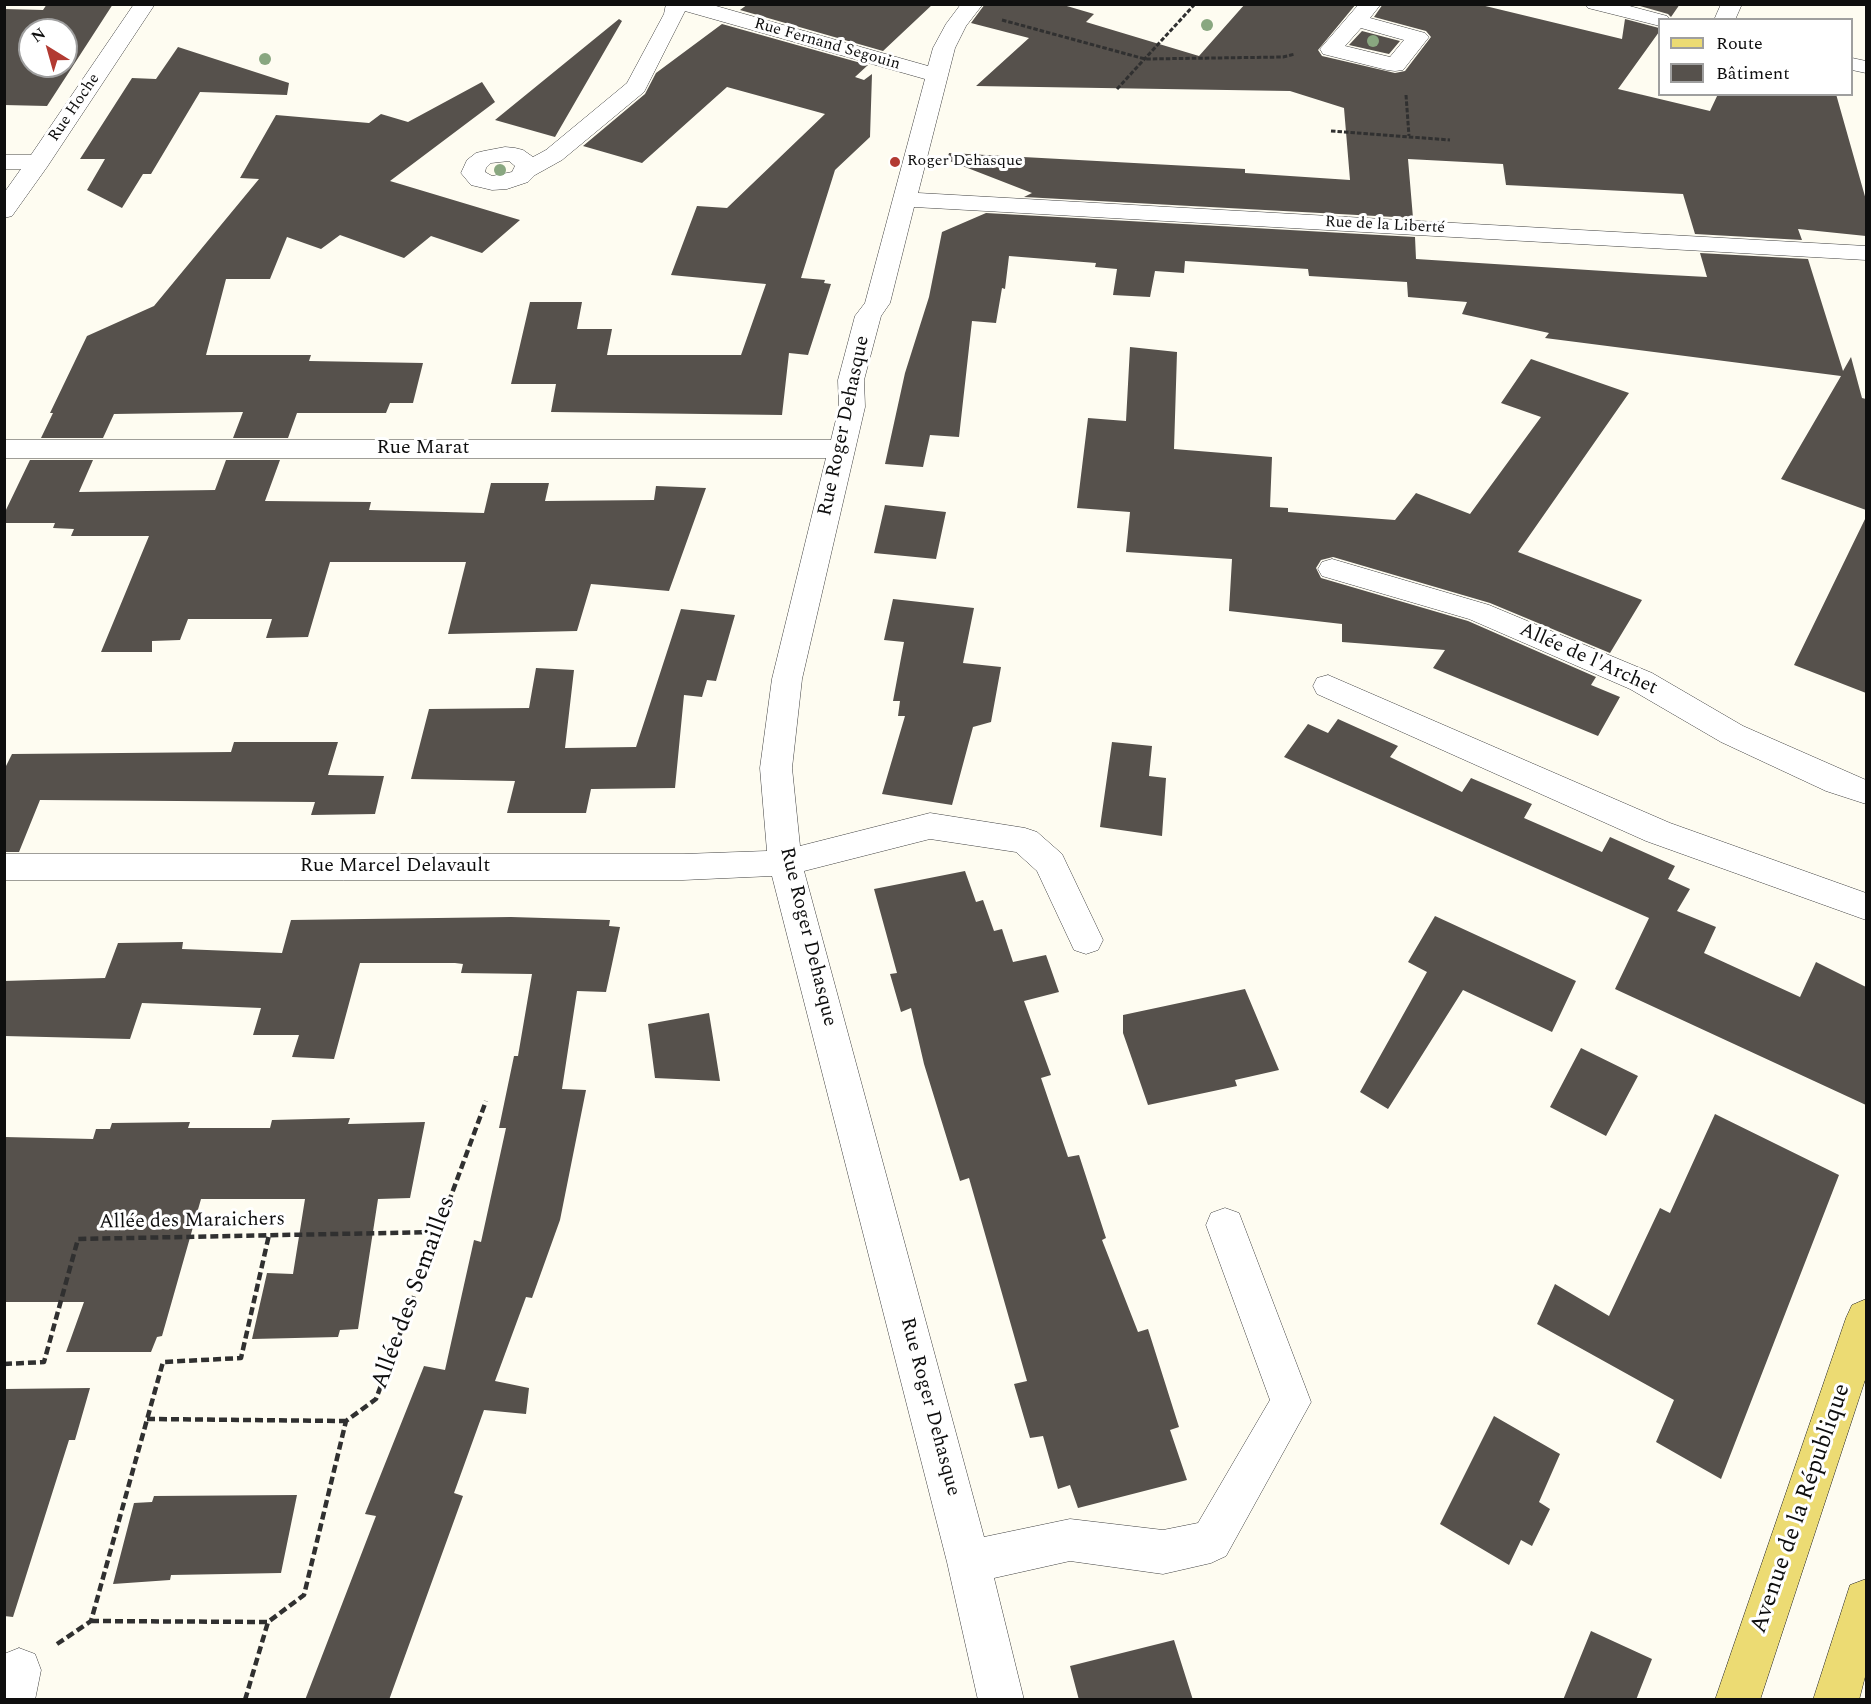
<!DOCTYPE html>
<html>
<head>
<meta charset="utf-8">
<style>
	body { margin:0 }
	#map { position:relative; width:1871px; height:1704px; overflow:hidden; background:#fefcf1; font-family:Spectral,serif }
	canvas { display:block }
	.frame { position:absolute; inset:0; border:6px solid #0e0e0e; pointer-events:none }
	.legend { position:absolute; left:1658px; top:18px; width:195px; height:78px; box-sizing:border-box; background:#fff; border:2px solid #9f9f9f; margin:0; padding:8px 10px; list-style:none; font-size:18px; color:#0e0e0e }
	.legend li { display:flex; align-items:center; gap:12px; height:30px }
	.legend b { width:30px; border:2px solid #9f9f9f }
	.north { position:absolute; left:18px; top:18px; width:60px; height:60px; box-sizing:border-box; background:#fff; border:2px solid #9f9f9f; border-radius:50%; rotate:323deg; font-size:16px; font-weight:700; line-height:24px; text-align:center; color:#0e0e0e }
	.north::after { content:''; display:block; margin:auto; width:21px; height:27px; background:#b23a32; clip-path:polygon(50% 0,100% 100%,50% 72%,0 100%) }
</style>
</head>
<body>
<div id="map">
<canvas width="1871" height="1704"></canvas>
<div class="frame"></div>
<ul class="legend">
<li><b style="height:8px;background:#ecdb73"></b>Route</li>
<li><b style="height:16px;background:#56514c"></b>Bâtiment</li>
</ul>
<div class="north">N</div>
</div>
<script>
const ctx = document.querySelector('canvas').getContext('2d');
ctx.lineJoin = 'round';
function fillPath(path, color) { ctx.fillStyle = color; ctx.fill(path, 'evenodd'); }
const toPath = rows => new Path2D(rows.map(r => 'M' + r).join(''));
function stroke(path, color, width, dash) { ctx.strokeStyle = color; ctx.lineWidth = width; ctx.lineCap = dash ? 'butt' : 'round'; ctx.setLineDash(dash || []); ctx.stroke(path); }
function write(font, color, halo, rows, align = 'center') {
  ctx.font = font + ' Spectral,serif'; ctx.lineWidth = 6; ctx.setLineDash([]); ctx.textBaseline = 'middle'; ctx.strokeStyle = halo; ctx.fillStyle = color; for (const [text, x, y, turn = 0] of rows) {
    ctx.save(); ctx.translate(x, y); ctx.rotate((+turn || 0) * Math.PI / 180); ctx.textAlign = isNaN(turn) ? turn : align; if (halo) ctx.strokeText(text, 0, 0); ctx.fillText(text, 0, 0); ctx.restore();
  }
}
const building = toPath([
	[47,4,113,4,47,106,4,105,4,9,43,10],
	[30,30,66,30,66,66,30,66],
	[748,4,933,4,883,51,740,10],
	[985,4,1060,4,1094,14,1086,22,1199,56,1245,4,1356,4,1318,50,1322,56,1395,73,1405,71,1431,37,1426,31,1374,17,1383,4,1477,4,1622,39,1625,19,1659,28,1659,32,1618,89,1710,111,1718,94,1836,94,1866,200,1866,236,1798,229,1802,240,1695,234,1683,194,1506,185,1503,164,1408,159,1413,218,1024,197,1032,193,947,160,949,153,1245,169,1245,173,1350,180,1344,108,1290,91,976,86,1029,38,971,23],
	[1633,4,1680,4,1671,17,1668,14],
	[619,19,622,21,555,137,495,120],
	[722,24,868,65,855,77,864,80,872,74,870,137,835,170,801,278,825,280,824,283,831,284,808,355,789,353,782,415,551,412,556,384,511,384,530,302,582,302,577,329,612,329,607,355,741,355,766,284,671,275,697,206,727,208,825,114,727,87,642,163,583,146,645,94,656,73],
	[1362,31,1400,41,1389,54,1349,45],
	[178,47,289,83,287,95,200,92,151,174,143,174,122,208,87,190,105,159,80,159,132,78,156,79],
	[482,82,495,102,390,181,520,220,482,253,431,236,404,258,340,235,321,249,287,237,270,279,226,279,206,355,311,355,309,361,423,363,413,403,390,403,386,413,297,413,288,438,233,438,243,412,114,414,103,438,41,438,53,413,50,413,87,336,154,306,259,179,240,178,276,115,369,123,381,114,408,122],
	[986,213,1415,237,1416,259,1651,274,1707,277,1700,253,1808,259,1843,371,1851,357,1862,398,1866,399,1866,510,1781,479,1841,376,1545,338,1549,333,1462,314,1467,302,1408,297,1407,282,1309,276,1308,269,1185,261,1184,273,1155,271,1150,297,1113,295,1117,269,1095,267,1096,263,1009,256,1005,289,1002,288,996,323,972,321,959,437,930,435,923,467,885,464,905,373,929,297,942,232],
	[1130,347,1177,352,1174,449,1272,457,1270,507,1288,508,1288,512,1395,520,1416,493,1470,514,1541,417,1501,403,1531,359,1629,393,1518,552,1642,600,1610,653,1490,603,1333,557,1321,560,1316,568,1321,578,1468,621,1596,677,1591,685,1620,697,1598,736,1433,668,1445,650,1342,642,1342,624,1229,611,1232,559,1126,552,1130,512,1077,508,1088,418,1126,421],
	[30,460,93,460,79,492,215,490,226,460,280,460,265,501,371,502,369,510,484,513,491,483,549,483,545,501,654,500,656,486,706,488,669,591,591,584,577,631,448,634,466,562,330,562,308,637,266,638,272,619,188,619,180,640,152,641,152,652,101,652,149,536,71,536,74,529,53,528,55,523,4,523,4,514],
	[885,505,946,512,936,559,874,553],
	[1866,517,1866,693,1794,665],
	[893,599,974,608,963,663,1001,667,991,722,973,727,952,805,882,794,905,716,898,716,900,701,893,701,904,642,884,640],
	[681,609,735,615,716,681,707,680,702,697,684,695,675,788,591,789,586,813,507,813,515,781,411,779,429,709,529,708,536,668,574,670,565,748,636,747],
	[1338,719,1398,746,1390,757,1462,792,1471,778,1532,804,1524,818,1602,852,1610,837,1675,866,1668,879,1690,889,1677,911,1716,927,1704,953,1800,997,1816,962,1866,987,1866,1105,1615,989,1649,918,1284,757,1308,724,1328,733],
	[234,742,338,742,328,775,384,776,375,814,311,815,315,802,40,800,19,852,4,852,4,770,12,754,231,752],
	[1112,742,1152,746,1149,776,1166,778,1162,836,1100,827],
	[965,871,976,902,983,900,994,931,1002,929,1013,962,1046,955,1059,992,1024,1001,1051,1075,1041,1078,1068,1157,1079,1155,1106,1238,1102,1240,1138,1332,1148,1329,1179,1427,1170,1430,1187,1480,1078,1508,1070,1485,1058,1489,1043,1436,1030,1438,1014,1384,1027,1381,969,1178,960,1181,924,1064,911,1008,901,1012,890,974,897,973,874,889],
	[1435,916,1576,981,1552,1032,1463,990,1388,1109,1360,1092,1427,972,1408,962],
	[511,917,610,920,609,926,620,927,606,992,577,991,562,1089,586,1090,560,1220,532,1298,526,1297,495,1381,529,1388,526,1414,484,1410,454,1493,463,1496,389,1700,305,1700,376,1516,365,1514,424,1366,445,1370,474,1240,481,1242,506,1128,499,1128,514,1056,518,1056,532,974,461,973,463,964,455,963,360,963,334,1059,292,1057,299,1035,253,1035,261,1008,142,1003,130,1039,4,1036,4,981,105,978,118,943,183,942,182,949,282,953,291,920],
	[1245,989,1279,1070,1235,1080,1237,1086,1148,1105,1123,1033,1123,1015],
	[709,1013,720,1081,655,1078,648,1024],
	[1581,1048,1638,1076,1606,1136,1550,1107],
	[1715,1114,1839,1175,1721,1479,1656,1442,1674,1400,1537,1324,1555,1284,1609,1316,1660,1208,1670,1213],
	[350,1118,348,1124,425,1122,410,1198,378,1199,358,1329,340,1330,338,1337,252,1339,267,1273,293,1274,305,1199,201,1199,162,1336,157,1337,151,1352,66,1352,84,1302,4,1302,4,1137,93,1139,96,1129,110,1129,112,1123,190,1122,188,1128,270,1128,272,1120],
	[90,1388,75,1440,69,1440,13,1617,4,1616,4,1389],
	[1494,1416,1560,1454,1539,1502,1550,1509,1532,1546,1521,1540,1509,1565,1440,1524],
	[297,1495,281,1573,171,1575,170,1580,113,1584,134,1503,152,1502,154,1496],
	[1591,1631,1652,1659,1636,1700,1563,1700],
	[1174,1640,1193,1700,1079,1700,1070,1666]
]);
const pathFar1 = toPath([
	[1002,20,1145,59,1283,57,1295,54],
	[1117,89,1195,4],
	[1406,95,1409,136],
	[1331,131,1450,140]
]);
const path = toPath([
	[4,1364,44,1362,78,1239,438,1232],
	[147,1419,346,1421],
	[91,1621,268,1622],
	[57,1644,91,1621,163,1362,241,1358,269,1235],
	[245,1700,268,1622,304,1595,346,1421,376,1399,486,1101]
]);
const minor = toPath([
	[134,4,155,4,47,167,12,216,4,218,4,193,21,169,4,169,4,155,31,155,134,4],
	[666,4,709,4,928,66,933,48,946,24,961,4,983,4,966,26,955,48,918,193,1866,246,1866,260,914,207,890,303,881,316,864,380,865,407,802,679,792,768,800,846,930,813,1025,828,1037,832,1062,854,1103,940,1098,950,1086,954,1074,950,1037,871,1016,852,930,839,804,871,984,1537,1070,1519,1163,1530,1198,1523,1270,1400,1206,1225,1211,1213,1225,1208,1239,1213,1311,1402,1226,1556,1211,1563,1163,1574,1070,1561,994,1578,1024,1700,978,1700,947,1562,772,876,683,880,4,880,4,854,683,854,767,851,760,768,772,679,826,458,4,458,4,440,831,440,839,407,838,380,855,316,865,303,925,79,685,11,644,92,562,160,535,175,528,182,507,189,492,190,471,185,461,173,467,160,476,153,484,151,505,147,515,148,523,150,533,157,546,150,627,83,664,14,666,4],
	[509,161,515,166,512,172,492,176,485,172,486,168,491,163,509,161],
	[1359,4,1381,4,1370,18,1425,33,1429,37,1403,70,1395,71,1387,70,1323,54,1320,49,1359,4],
	[1361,28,1404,40,1390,57,1345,46,1361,28],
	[1585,4,1622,4,1667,16,1670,20,1660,20,1660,26,1588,8,1585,4],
	[1721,4,1742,4,1735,20,1714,20,1721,4],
	[1852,58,1866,61,1866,73,1852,70,1852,58],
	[1332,559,1489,605,1652,673,1743,726,1866,780,1866,804,1826,791,1721,742,1630,689,1469,619,1322,576,1318,569,1322,562,1332,559],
	[1328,675,1670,823,1866,893,1866,920,1646,841,1317,694,1313,686,1317,678,1328,675],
	[19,1648,35,1654,41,1670,35,1700,4,1700,4,1654,19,1648]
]);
const major = toPath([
	[1866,1299,1866,1377,1760,1700,1715,1700,1846,1318,1852,1305,1866,1299],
	[1866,1579,1866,1673,1859,1700,1813,1700,1850,1585,1866,1579]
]);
const trees = [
	[1207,25],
	[1373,41],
	[265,59],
	[500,170]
];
const markers = [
	[895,162,6,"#b23a32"]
];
const farStreetnames = [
	["Rue Fernand Segouin",827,45,16],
	["Rue Hoche",75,108,-56],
	["Rue de la Liberté",1385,226,3]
];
const farPoinames = [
	["Roger Dehasque",907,162]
];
const streetNames = [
	["Rue Roger Dehasque",845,426,-78],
	["Rue Marat",423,449],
	["Allée de l'Archet",1588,660,24],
	["Rue Marcel Delavault",395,867],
	["Rue Roger Dehasque",807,937,76],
	["Allée des Maraichers",192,1222,-1],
	["Rue Roger Dehasque",929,1407,75]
];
const nearStreetnames = [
	["Allée des Semailles",415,1293,-70],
	["Avenue de la République",1802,1509,-71]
];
fillPath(building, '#56514c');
stroke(minor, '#414141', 1);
stroke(major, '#1f1f1f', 1);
stroke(pathFar1, '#303030', 3, [4.5, 2]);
stroke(path, '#303030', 4.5, [8, 4]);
fillPath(minor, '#fff');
fillPath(major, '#ecdb73');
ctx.fillStyle = '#89a780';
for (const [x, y] of trees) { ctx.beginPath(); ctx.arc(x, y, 6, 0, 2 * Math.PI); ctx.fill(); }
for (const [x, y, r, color] of markers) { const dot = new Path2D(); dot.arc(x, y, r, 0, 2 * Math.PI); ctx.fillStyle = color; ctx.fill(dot); stroke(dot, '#fff', 2); }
write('16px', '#0e0e0e', '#fff', farStreetnames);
write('16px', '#0e0e0e', '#fff', farPoinames, 'left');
write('20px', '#0e0e0e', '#fff', streetNames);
write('24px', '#0e0e0e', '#fff', nearStreetnames);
</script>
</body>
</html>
